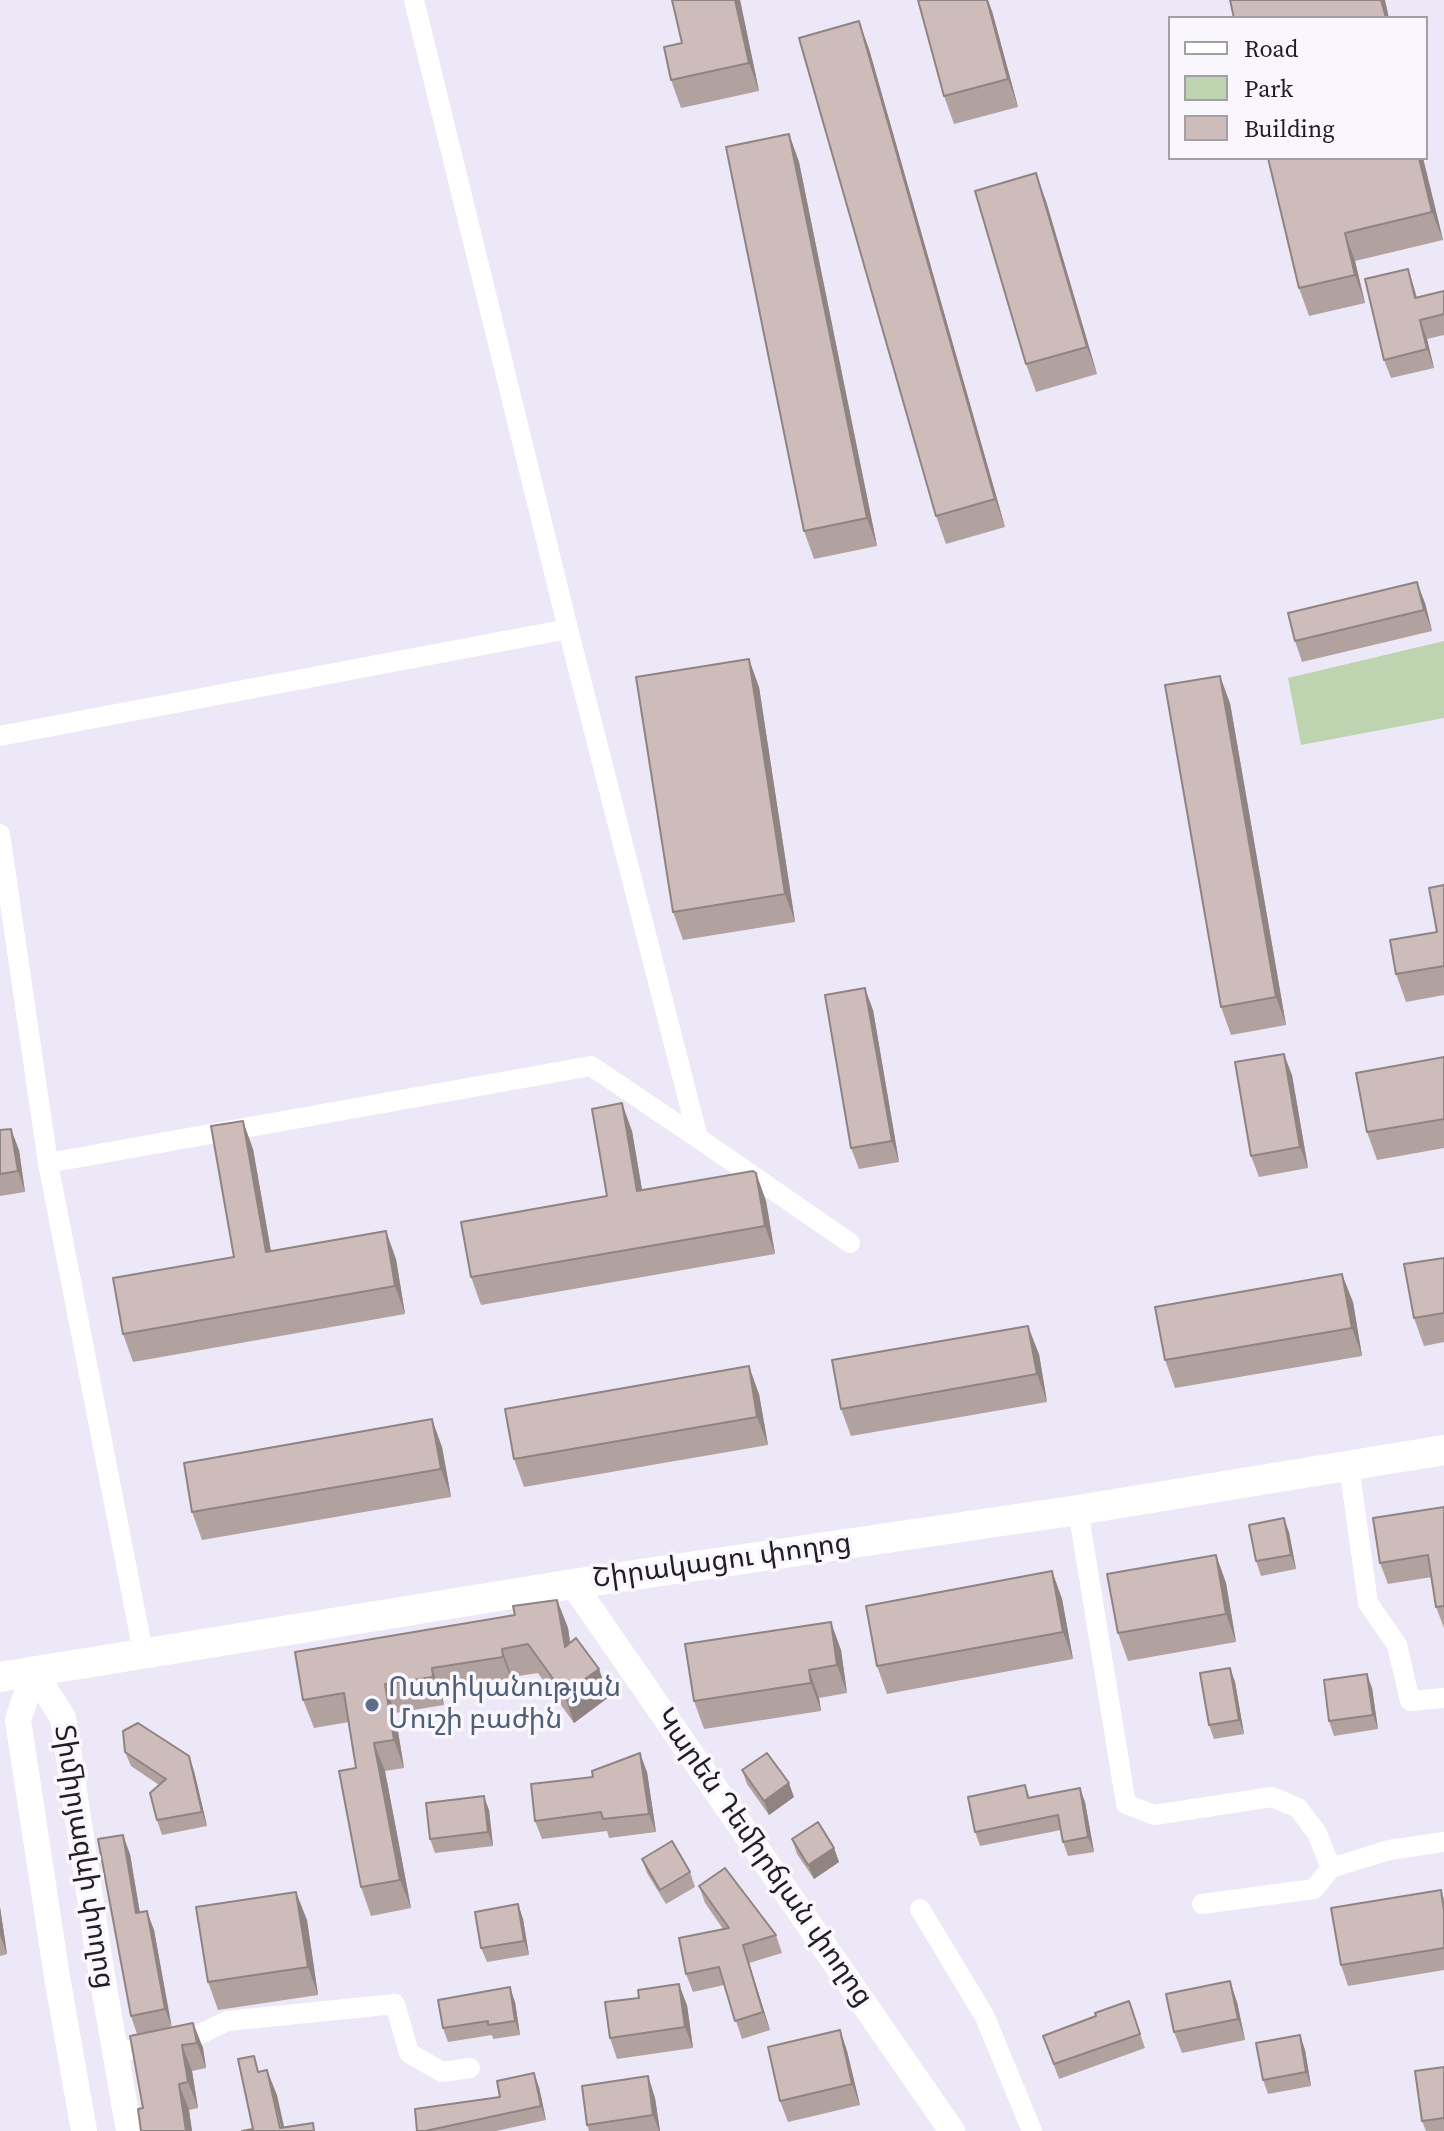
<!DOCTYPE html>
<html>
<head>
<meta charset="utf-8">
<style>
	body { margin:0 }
	#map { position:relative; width:1444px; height:2131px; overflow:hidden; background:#ede8f7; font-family:"Source Serif 4",serif }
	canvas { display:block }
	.legend { position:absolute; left:1168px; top:16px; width:260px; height:144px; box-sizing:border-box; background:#f9f7fd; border:2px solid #a2a0a6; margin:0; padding:10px 14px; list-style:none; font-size:24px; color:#201e24 }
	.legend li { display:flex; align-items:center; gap:16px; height:40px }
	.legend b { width:40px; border:2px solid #a2a0a6 }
</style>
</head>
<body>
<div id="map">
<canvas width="1444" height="2131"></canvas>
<ul class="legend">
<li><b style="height:10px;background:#fff"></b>Road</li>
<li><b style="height:22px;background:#bed4b0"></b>Park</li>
<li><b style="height:22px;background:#cebcba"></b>Building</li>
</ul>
</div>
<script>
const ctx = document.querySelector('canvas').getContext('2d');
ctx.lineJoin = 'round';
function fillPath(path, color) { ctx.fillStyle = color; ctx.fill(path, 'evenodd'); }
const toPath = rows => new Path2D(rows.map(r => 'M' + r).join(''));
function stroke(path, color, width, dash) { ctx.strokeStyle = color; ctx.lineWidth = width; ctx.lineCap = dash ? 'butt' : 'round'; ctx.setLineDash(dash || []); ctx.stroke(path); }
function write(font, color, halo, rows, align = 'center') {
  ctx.font = font + ' "Source Serif 4","Noto Sans Armenian",serif'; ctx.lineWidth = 7; ctx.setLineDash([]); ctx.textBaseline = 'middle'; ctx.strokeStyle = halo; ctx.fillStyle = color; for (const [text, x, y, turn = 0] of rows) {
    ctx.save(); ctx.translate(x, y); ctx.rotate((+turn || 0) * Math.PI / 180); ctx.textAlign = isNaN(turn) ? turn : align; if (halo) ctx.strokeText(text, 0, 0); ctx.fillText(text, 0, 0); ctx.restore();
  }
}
const green = toPath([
	[1444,641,1444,718,1301,745,1288,678]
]);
const street = toPath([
	[414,0,568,629,698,1138,850,1243],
	[0,736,568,629],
	[0,834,48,1163,143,1652],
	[48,1163,591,1066,698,1138],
	[1349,1466,1368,1603,1397,1645,1410,1701,1444,1698],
	[1078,1510,1126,1804,1154,1815,1272,1797,1298,1808,1317,1833,1331,1868,1389,1850,1444,1842],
	[1202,1904,1314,1889,1331,1868],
	[920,1909,985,2017,1032,2131],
	[116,2053,194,2037,227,2021,395,2004,409,2053,442,2072,470,2068]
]);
const secondary = toPath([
	[573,1584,952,2131],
	[34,1672,63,1718,101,1970,129,2131],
	[34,1672,18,1720,57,1977,84,2131]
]);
const primary = toPath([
	[0,1677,573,1584,1078,1510,1444,1450]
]);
const wall = toPath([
	[672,0,740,0,759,91,681,108,671,80,682,43],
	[992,11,1018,107,954,124,944,96],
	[869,49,1005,527,946,544,936,516],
	[789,134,799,162,877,546,814,559,804,531],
	[1268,158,1423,158,1443,240,1355,261,1365,303,1309,316,1299,288],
	[1046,201,1097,374,1036,392,1026,364],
	[1408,269,1417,297,1444,291,1444,335,1427,339,1434,368,1391,378,1384,360],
	[1425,603,1432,631,1302,662,1295,641],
	[759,687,795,922,683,940,673,912],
	[1230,703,1286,1025,1231,1035,1221,1007],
	[1444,885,1444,995,1406,1002,1396,974,1437,932],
	[873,1010,899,1162,859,1169,851,1148],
	[1444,1057,1444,1148,1377,1160,1367,1132],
	[1292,1075,1308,1168,1259,1177,1251,1156],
	[0,1130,19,1150,25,1192,0,1196],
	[632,1131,642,1190,756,1173,766,1201,775,1254,481,1305,471,1277,607,1196],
	[253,1149,271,1251,396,1259,405,1314,133,1362,123,1334,234,1257],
	[1444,1258,1444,1342,1424,1346,1414,1318],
	[1353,1302,1362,1356,1175,1388,1165,1360],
	[1039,1354,1047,1402,851,1436,841,1409],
	[759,1394,768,1445,524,1487,514,1459],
	[442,1447,451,1497,202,1540,192,1512],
	[1444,1507,1444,1628,1436,1607,1432,1577,1388,1584,1380,1563],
	[1289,1532,1296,1569,1261,1576,1256,1561],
	[1216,1555,1226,1583,1236,1642,1128,1661,1118,1633],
	[1052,1571,1062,1599,1073,1659,887,1694,877,1666],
	[557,1600,568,1628,570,1643,609,1697,574,1723,538,1673,512,1677,513,1685,442,1696,444,1705,395,1713,404,1768,385,1771,411,1908,371,1916,361,1887,356,1768,349,1722,314,1728,303,1700,515,1615],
	[841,1650,847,1693,819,1698,821,1711,704,1729,694,1701],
	[1230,1668,1235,1682,1244,1734,1214,1739,1209,1725],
	[1372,1688,1378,1729,1334,1736,1329,1721],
	[125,1752,194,1771,207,1826,162,1835,157,1820,159,1785,131,1766],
	[742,1770,794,1797,769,1815,747,1784],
	[647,1772,656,1832,609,1838,607,1831,542,1839,535,1821],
	[1025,1785,1030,1798,1085,1802,1094,1852,1068,1856,1063,1842,1061,1830,980,1846,975,1832],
	[489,1810,493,1846,435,1853,430,1839],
	[792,1839,834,1848,839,1862,814,1879,797,1854],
	[130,1854,140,1913,154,1930,171,2027,193,2023,203,2048,206,2068,192,2071,198,2108,189,2110,192,2131,141,2131,143,2108,137,2034,131,2016],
	[642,1859,690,1872,695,1887,666,1904,647,1873],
	[699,1886,776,1935,782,1953,749,1963,770,2030,742,2039,724,1985,693,1992,686,1974,723,1929,705,1903],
	[1441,1890,1444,1899,1444,1970,1348,1986,1341,1965],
	[518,1904,523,1919,529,1955,487,1962,481,1948],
	[0,1907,7,1954,0,1956],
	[307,1920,318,1995,218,2010,208,1982],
	[1129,2001,1145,2048,1059,2079,1043,2036,1096,2016],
	[515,2002,520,2035,493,2039,492,2035,448,2042,443,2028],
	[1237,2002,1245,2040,1182,2053,1174,2032],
	[687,2005,693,2048,617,2059,610,2038],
	[840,2030,847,2051,860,2105,788,2122,780,2101],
	[1300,2035,1305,2050,1311,2086,1268,2094,1263,2080],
	[1444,2067,1444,2131,1426,2131,1422,2121],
	[648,2076,655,2098,660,2131,589,2131,587,2125],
	[539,2087,546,2120,496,2131,417,2131,500,2097]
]);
const shadedWall = toPath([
	[735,0,740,0,759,91,749,63],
	[987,0,988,0,992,11,1018,107,1008,79],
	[1381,0,1385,0,1389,18,1386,18],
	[859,21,869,49,1005,527,995,499],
	[789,134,799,162,877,546,867,518],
	[1419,158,1423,158,1443,240,1432,212],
	[1036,173,1046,201,1097,374,1087,347],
	[1345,233,1355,261,1365,303,1355,275],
	[1408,269,1414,288,1421,317,1415,298],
	[1420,320,1427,339,1434,368,1427,349],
	[1417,582,1425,603,1432,631,1424,610],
	[749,659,759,687,795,922,785,894],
	[1220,676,1230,703,1286,1025,1276,997],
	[865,988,873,1010,899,1162,892,1141],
	[1284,1054,1292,1075,1308,1168,1300,1147],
	[622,1103,632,1131,647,1219,637,1191],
	[243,1121,253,1149,276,1280,266,1252],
	[11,1129,19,1150,25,1192,18,1171],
	[756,1173,766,1201,775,1254,765,1226],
	[386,1231,396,1259,405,1314,395,1286],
	[1342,1274,1353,1302,1362,1356,1352,1328],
	[1028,1326,1039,1354,1047,1402,1037,1374],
	[749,1366,759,1394,768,1445,757,1417],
	[432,1419,442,1447,451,1497,441,1469],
	[1284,1518,1289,1532,1296,1569,1291,1555],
	[1216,1555,1226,1583,1236,1642,1226,1614],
	[1052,1571,1062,1599,1073,1659,1063,1632],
	[557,1600,568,1628,575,1675,565,1647],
	[831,1622,841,1650,847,1693,837,1665],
	[502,1649,512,1677,513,1685,503,1657],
	[432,1668,442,1696,444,1705,433,1677],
	[1230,1668,1235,1682,1244,1734,1239,1720],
	[599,1669,609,1697,574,1723,564,1694],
	[809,1670,819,1698,821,1711,811,1683],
	[1367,1674,1372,1688,1378,1729,1373,1715],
	[385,1684,395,1713,404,1768,394,1740],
	[374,1743,385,1771,411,1908,400,1880],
	[640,1753,647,1772,656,1832,649,1814],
	[189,1756,194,1771,207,1826,202,1812],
	[789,1783,794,1797,769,1815,764,1801],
	[1080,1788,1085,1802,1094,1852,1088,1837],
	[484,1796,489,1810,493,1846,488,1832],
	[123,1835,130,1854,143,1932,136,1913],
	[834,1848,839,1862,814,1879,808,1865],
	[296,1892,307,1920,318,1995,308,1967],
	[518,1904,523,1919,529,1955,524,1941],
	[0,1907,7,1954,0,1935],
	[147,1911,154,1930,172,2028,165,2009],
	[743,1945,749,1963,770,2030,763,2012],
	[1230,1981,1237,2002,1245,2040,1238,2019],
	[679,1984,687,2005,693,2048,685,2027],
	[510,1987,515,2002,520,2035,515,2021],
	[193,2023,203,2048,206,2068,197,2043],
	[840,2030,847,2051,860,2105,852,2084],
	[1300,2035,1305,2050,1311,2086,1306,2072],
	[182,2045,192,2071,198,2108,188,2082],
	[267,2070,277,2095,285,2131,282,2131],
	[534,2073,539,2087,546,2120,541,2106],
	[648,2076,655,2098,660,2131,659,2131,653,2115],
	[179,2084,189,2110,192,2131,186,2131]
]);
const building = toPath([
	[672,0,735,0,749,63,671,80,664,47,682,43,672,0],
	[918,0,987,0,1008,79,944,96,918,0],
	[1230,0,1381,0,1386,18,1234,18,1230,0],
	[859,21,995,499,936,516,799,38,859,21],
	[789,134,867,518,804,531,726,147,789,134],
	[1268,158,1419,158,1432,212,1345,233,1355,275,1299,288,1268,158],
	[1036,173,1087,347,1026,364,975,191,1036,173],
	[1408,269,1415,298,1444,291,1444,314,1420,320,1427,349,1384,360,1365,279,1408,269],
	[1417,582,1424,610,1295,641,1288,613,1417,582],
	[749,659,785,894,673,912,636,677,749,659],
	[1220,676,1276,997,1221,1007,1165,685,1220,676],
	[1444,885,1444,966,1396,974,1390,940,1437,932,1429,888,1444,885],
	[865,988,892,1141,851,1148,825,995,865,988],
	[1284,1054,1300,1147,1251,1156,1235,1062,1284,1054],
	[1444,1057,1444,1119,1367,1132,1356,1073,1444,1057],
	[622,1103,637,1191,753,1171,756,1173,765,1226,471,1277,461,1222,607,1196,592,1109,622,1103],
	[243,1121,266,1252,386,1231,395,1286,123,1334,113,1278,234,1257,211,1126,243,1121],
	[11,1129,18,1171,0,1174,0,1130,11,1129],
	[1444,1258,1444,1313,1414,1318,1404,1264,1444,1258],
	[1342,1274,1352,1328,1165,1360,1155,1307,1342,1274],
	[1028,1326,1037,1374,841,1409,832,1360,1028,1326],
	[749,1366,757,1417,514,1459,505,1409,749,1366],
	[432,1419,441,1469,192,1512,184,1463,432,1419],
	[1444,1507,1444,1606,1436,1607,1428,1555,1380,1563,1373,1518,1444,1507],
	[1284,1518,1291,1555,1256,1561,1249,1525,1284,1518],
	[1216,1555,1226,1614,1118,1633,1107,1574,1216,1555],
	[1052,1571,1063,1632,877,1666,866,1606,1052,1571],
	[557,1600,565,1647,576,1638,599,1669,564,1694,528,1644,502,1649,503,1657,432,1668,433,1677,385,1684,394,1740,374,1743,400,1880,361,1887,339,1771,356,1768,344,1693,303,1700,295,1652,515,1615,513,1606,557,1600],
	[831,1622,837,1665,809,1670,811,1683,694,1701,685,1644,831,1622],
	[1230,1668,1239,1720,1209,1725,1200,1673,1230,1668],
	[1367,1674,1373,1715,1329,1721,1324,1680,1367,1674],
	[138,1723,189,1756,202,1812,157,1820,150,1793,166,1779,125,1752,123,1731,138,1723],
	[640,1753,649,1814,603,1819,601,1812,535,1821,531,1784,593,1777,592,1771,640,1753],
	[767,1753,789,1783,764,1801,742,1770,767,1753],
	[1025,1785,1028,1798,1080,1788,1088,1837,1063,1842,1058,1815,975,1832,968,1797,1025,1785],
	[484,1796,488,1832,430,1839,426,1803,484,1796],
	[818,1822,834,1848,808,1865,792,1839,818,1822],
	[123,1835,136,1913,147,1911,165,2009,131,2016,98,1839,123,1835],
	[672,1841,690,1872,660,1890,642,1859,672,1841],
	[725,1868,776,1935,743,1945,763,2012,735,2021,719,1967,686,1974,679,1938,729,1928,699,1886,725,1868],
	[1441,1890,1444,1911,1444,1948,1341,1965,1331,1908,1441,1890],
	[296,1892,308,1967,208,1982,196,1907,296,1892],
	[518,1904,524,1941,481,1948,475,1912,518,1904],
	[1230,1981,1238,2019,1174,2032,1166,1994,1230,1981],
	[679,1984,685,2027,610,2038,605,2002,639,1998,638,1990,679,1984],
	[510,1987,515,2021,488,2025,488,2021,443,2028,438,2000,510,1987],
	[1129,2001,1140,2034,1054,2064,1043,2036,1096,2016,1095,2013,1129,2001],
	[193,2023,197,2043,182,2045,188,2082,179,2084,186,2131,141,2131,138,2109,143,2108,130,2036,193,2023],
	[840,2030,852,2084,780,2101,768,2047,840,2030],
	[1300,2035,1306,2072,1263,2080,1256,2043,1300,2035],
	[254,2056,258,2072,267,2070,280,2128,313,2123,314,2131,242,2131,253,2129,238,2059,254,2056],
	[1444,2067,1444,2118,1422,2121,1415,2071,1444,2067],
	[534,2073,541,2106,425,2131,417,2131,415,2109,500,2097,497,2081,534,2073],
	[648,2076,653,2115,587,2125,582,2086,648,2076]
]);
const markers = [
	[372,1705,8,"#5c6f8a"]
];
const streetNames = [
	["Շիրակացու փողոց",722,1562,-8],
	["Տիմիրյազևի փողոց",83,1857,81],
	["Կարեն Դեմիրճյան փողոց",763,1858,55]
];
const serviceNames = [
	["Ոստիկանության",388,1689],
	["Մուշի բաժին",388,1721]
];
fillPath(green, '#bed4b0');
stroke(street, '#fff', 20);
stroke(secondary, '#fff', 26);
stroke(primary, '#fff', 30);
fillPath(wall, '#b1a2a0');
fillPath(shadedWall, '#908482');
fillPath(building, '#cebcba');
stroke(building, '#908482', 2);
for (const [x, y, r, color] of markers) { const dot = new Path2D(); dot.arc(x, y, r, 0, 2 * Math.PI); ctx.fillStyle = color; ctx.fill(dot); stroke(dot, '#f9f7fd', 3); }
write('28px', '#201e24', '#f9f7fd', streetNames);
write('28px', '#4e5e75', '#f9f7fd', serviceNames, 'left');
</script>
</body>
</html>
